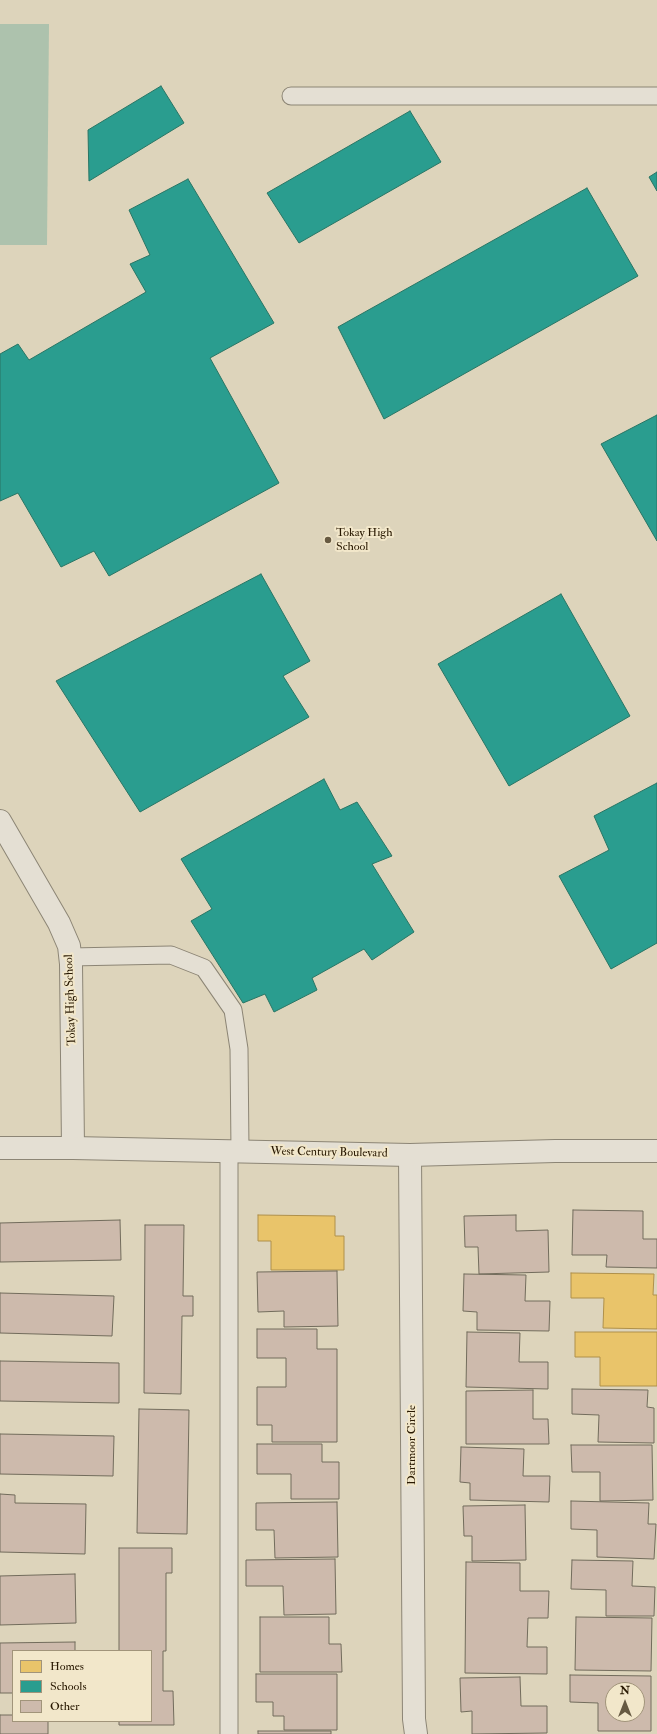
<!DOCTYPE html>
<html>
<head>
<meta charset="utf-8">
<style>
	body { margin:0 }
	#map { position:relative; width:657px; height:1734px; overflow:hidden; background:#ddd4bb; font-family:"IM FELL Double Pica",serif }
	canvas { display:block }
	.legend { position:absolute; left:12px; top:1650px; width:140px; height:72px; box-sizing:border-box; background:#f2e7ca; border:1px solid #a1947a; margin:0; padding:5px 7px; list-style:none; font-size:12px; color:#281801 }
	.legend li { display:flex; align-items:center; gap:8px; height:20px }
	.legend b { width:20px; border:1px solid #a1947a }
	.north { position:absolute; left:605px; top:1682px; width:40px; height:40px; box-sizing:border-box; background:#f2e7ca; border:1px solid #a1947a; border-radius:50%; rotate:0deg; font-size:11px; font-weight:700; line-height:16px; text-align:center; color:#281801 }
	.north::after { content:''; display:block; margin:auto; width:14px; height:18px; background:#675a42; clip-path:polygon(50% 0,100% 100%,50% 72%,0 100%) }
</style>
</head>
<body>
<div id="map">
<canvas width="657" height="1734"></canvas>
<ul class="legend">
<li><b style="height:11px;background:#e9c46a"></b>Homes</li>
<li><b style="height:11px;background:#2a9d8f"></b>Schools</li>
<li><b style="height:11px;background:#cdbaac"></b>Other</li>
</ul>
<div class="north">N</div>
</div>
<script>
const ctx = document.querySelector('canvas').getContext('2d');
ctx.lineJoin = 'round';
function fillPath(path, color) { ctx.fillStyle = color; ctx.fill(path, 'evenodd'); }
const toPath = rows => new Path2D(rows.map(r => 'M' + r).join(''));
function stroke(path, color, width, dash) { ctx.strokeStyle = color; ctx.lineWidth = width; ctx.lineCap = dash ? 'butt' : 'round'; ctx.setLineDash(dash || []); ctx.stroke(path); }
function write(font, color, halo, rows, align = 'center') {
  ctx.font = font + ' "IM FELL Double Pica",serif'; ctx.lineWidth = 4; ctx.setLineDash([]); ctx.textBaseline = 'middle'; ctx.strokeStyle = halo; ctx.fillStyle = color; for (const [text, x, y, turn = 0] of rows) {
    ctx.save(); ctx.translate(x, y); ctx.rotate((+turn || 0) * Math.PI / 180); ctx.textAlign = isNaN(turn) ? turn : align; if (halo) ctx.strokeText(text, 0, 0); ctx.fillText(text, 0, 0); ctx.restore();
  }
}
const water = toPath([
	[0,24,49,24,47,245,0,245]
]);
const homes = toPath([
	[258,1215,335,1216,335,1236,344,1236,344,1270,271,1270,271,1241,258,1241,258,1215],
	[571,1273,654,1274,653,1295,657,1295,657,1329,603,1328,604,1298,571,1298,571,1273],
	[575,1332,657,1332,657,1386,600,1386,600,1357,575,1357,575,1332]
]);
const schools = toPath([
	[161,86,184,123,89,181,88,130,161,86],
	[410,111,441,162,299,243,267,193,410,111],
	[657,172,657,191,649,177,657,172],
	[188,179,274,323,210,358,279,483,109,576,94,551,61,567,18,493,0,501,0,354,18,344,29,360,146,292,130,264,150,255,129,210,188,179],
	[587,188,638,276,384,419,338,327,587,188],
	[657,415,657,541,601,444,657,415],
	[261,574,310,661,283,676,309,717,140,812,56,681,261,574],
	[561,594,630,716,509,786,438,664,561,594],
	[324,779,340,810,357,802,392,856,372,864,414,932,372,960,364,949,312,978,317,990,274,1012,265,994,243,1003,191,921,212,909,181,859,324,779],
	[657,783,657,943,611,969,559,876,609,850,594,816,657,783]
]);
const building = toPath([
	[573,1210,643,1211,643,1239,657,1239,657,1268,606,1267,607,1255,572,1255,573,1210],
	[516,1215,516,1231,548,1230,549,1272,479,1274,478,1247,465,1247,464,1216,516,1215],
	[120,1220,121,1260,0,1262,0,1223,120,1220],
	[145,1225,184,1225,183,1296,193,1296,193,1316,182,1316,181,1394,144,1393,145,1225],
	[337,1271,338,1326,284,1327,284,1311,258,1312,257,1272,337,1271],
	[464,1274,526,1275,525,1301,550,1301,549,1331,477,1330,477,1312,463,1311,464,1274],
	[0,1293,114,1296,112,1336,0,1333,0,1293],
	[257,1329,317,1329,317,1349,337,1349,337,1442,272,1442,272,1425,257,1425,257,1387,286,1387,286,1358,257,1358,257,1329],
	[467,1332,520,1333,519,1362,548,1362,548,1389,466,1387,467,1332],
	[0,1361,119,1363,119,1403,0,1401,0,1361],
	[572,1389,648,1390,647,1407,654,1408,654,1443,598,1442,599,1415,572,1414,572,1389],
	[533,1390,533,1419,548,1419,549,1444,466,1444,466,1391,533,1390],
	[139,1409,189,1410,187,1534,137,1533,139,1409],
	[0,1434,114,1436,113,1476,0,1474,0,1434],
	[257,1444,322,1444,322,1462,339,1462,339,1499,291,1499,291,1474,257,1474,257,1444],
	[571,1445,652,1445,653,1500,600,1501,600,1472,572,1472,571,1445],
	[461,1447,524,1449,523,1476,550,1476,549,1502,470,1500,470,1483,460,1482,461,1447],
	[0,1494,15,1495,15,1503,86,1504,85,1554,0,1552,0,1494],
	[571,1501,649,1503,648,1524,656,1524,654,1559,597,1557,597,1530,571,1529,571,1501],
	[337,1502,338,1557,275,1558,274,1530,256,1530,256,1503,337,1502],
	[525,1505,526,1560,472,1561,472,1536,464,1536,463,1506,525,1505],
	[119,1548,172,1548,172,1573,166,1573,166,1651,163,1651,163,1691,173,1691,174,1725,119,1725,119,1721,151,1721,151,1651,119,1651,119,1548],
	[335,1559,336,1614,284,1615,283,1586,246,1586,246,1560,335,1559],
	[572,1560,633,1561,632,1586,655,1587,654,1616,606,1616,606,1590,571,1589,572,1560],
	[466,1562,520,1563,520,1591,549,1591,548,1618,528,1618,527,1647,547,1647,547,1674,465,1673,466,1562],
	[75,1574,76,1623,0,1625,0,1576,75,1574],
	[260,1617,329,1617,329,1644,341,1644,342,1672,260,1672,260,1617],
	[576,1617,652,1618,651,1671,575,1670,576,1617],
	[75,1642,75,1651,13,1651,13,1693,0,1693,0,1643,75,1642],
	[256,1674,337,1674,337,1730,284,1730,284,1716,273,1716,273,1702,256,1702,256,1674],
	[570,1675,651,1676,651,1731,598,1731,598,1703,570,1702,570,1675],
	[613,1690,637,1690,637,1714,613,1714,613,1690],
	[520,1677,521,1706,547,1706,547,1733,472,1734,472,1711,461,1712,460,1678,520,1677],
	[0,1715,13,1715,13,1721,48,1721,48,1734,0,1734,0,1715],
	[258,1731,331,1731,331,1734,258,1734,258,1731]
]);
const service = toPath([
	[291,96,657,96],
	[70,957,171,955,204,968,233,1010,239,1049,240,1151],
	[229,1151,229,1734]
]);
const minor = toPath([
	[0,821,59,923,69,946,71,964,73,1148],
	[410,1155,414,1719,416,1734]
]);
const tertiary = toPath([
	[0,1148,73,1148,410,1155,555,1151,657,1151]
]);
const markers = [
	[328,540,4,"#675a42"]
];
const poiNames = [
	["Tokay High",336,533],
	["School",336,547]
];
const streetNames = [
	["Tokay High School",71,1000,-92],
	["West Century Boulevard",329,1153,1],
	["Dartmoor Circle",412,1445,-90]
];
fillPath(water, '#adc2ad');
fillPath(homes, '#e9c46a');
stroke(homes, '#af904a', 1);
fillPath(schools, '#2a9d8f');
stroke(schools, '#297564', 1);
fillPath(building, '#cdbaac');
stroke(building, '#726c5c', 1);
stroke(service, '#8c8575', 19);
stroke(minor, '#8c8575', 24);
stroke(tertiary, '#8c8575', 24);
stroke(service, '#e4dfd3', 17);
stroke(minor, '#e4dfd3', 22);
stroke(tertiary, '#e4dfd3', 22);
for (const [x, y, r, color] of markers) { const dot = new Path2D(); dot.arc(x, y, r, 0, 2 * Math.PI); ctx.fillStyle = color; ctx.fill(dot); stroke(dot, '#f2e7ca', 1.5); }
write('12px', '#281801', '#f2e7ca', poiNames, 'left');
write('12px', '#281801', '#f2e7ca', streetNames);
</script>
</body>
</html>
